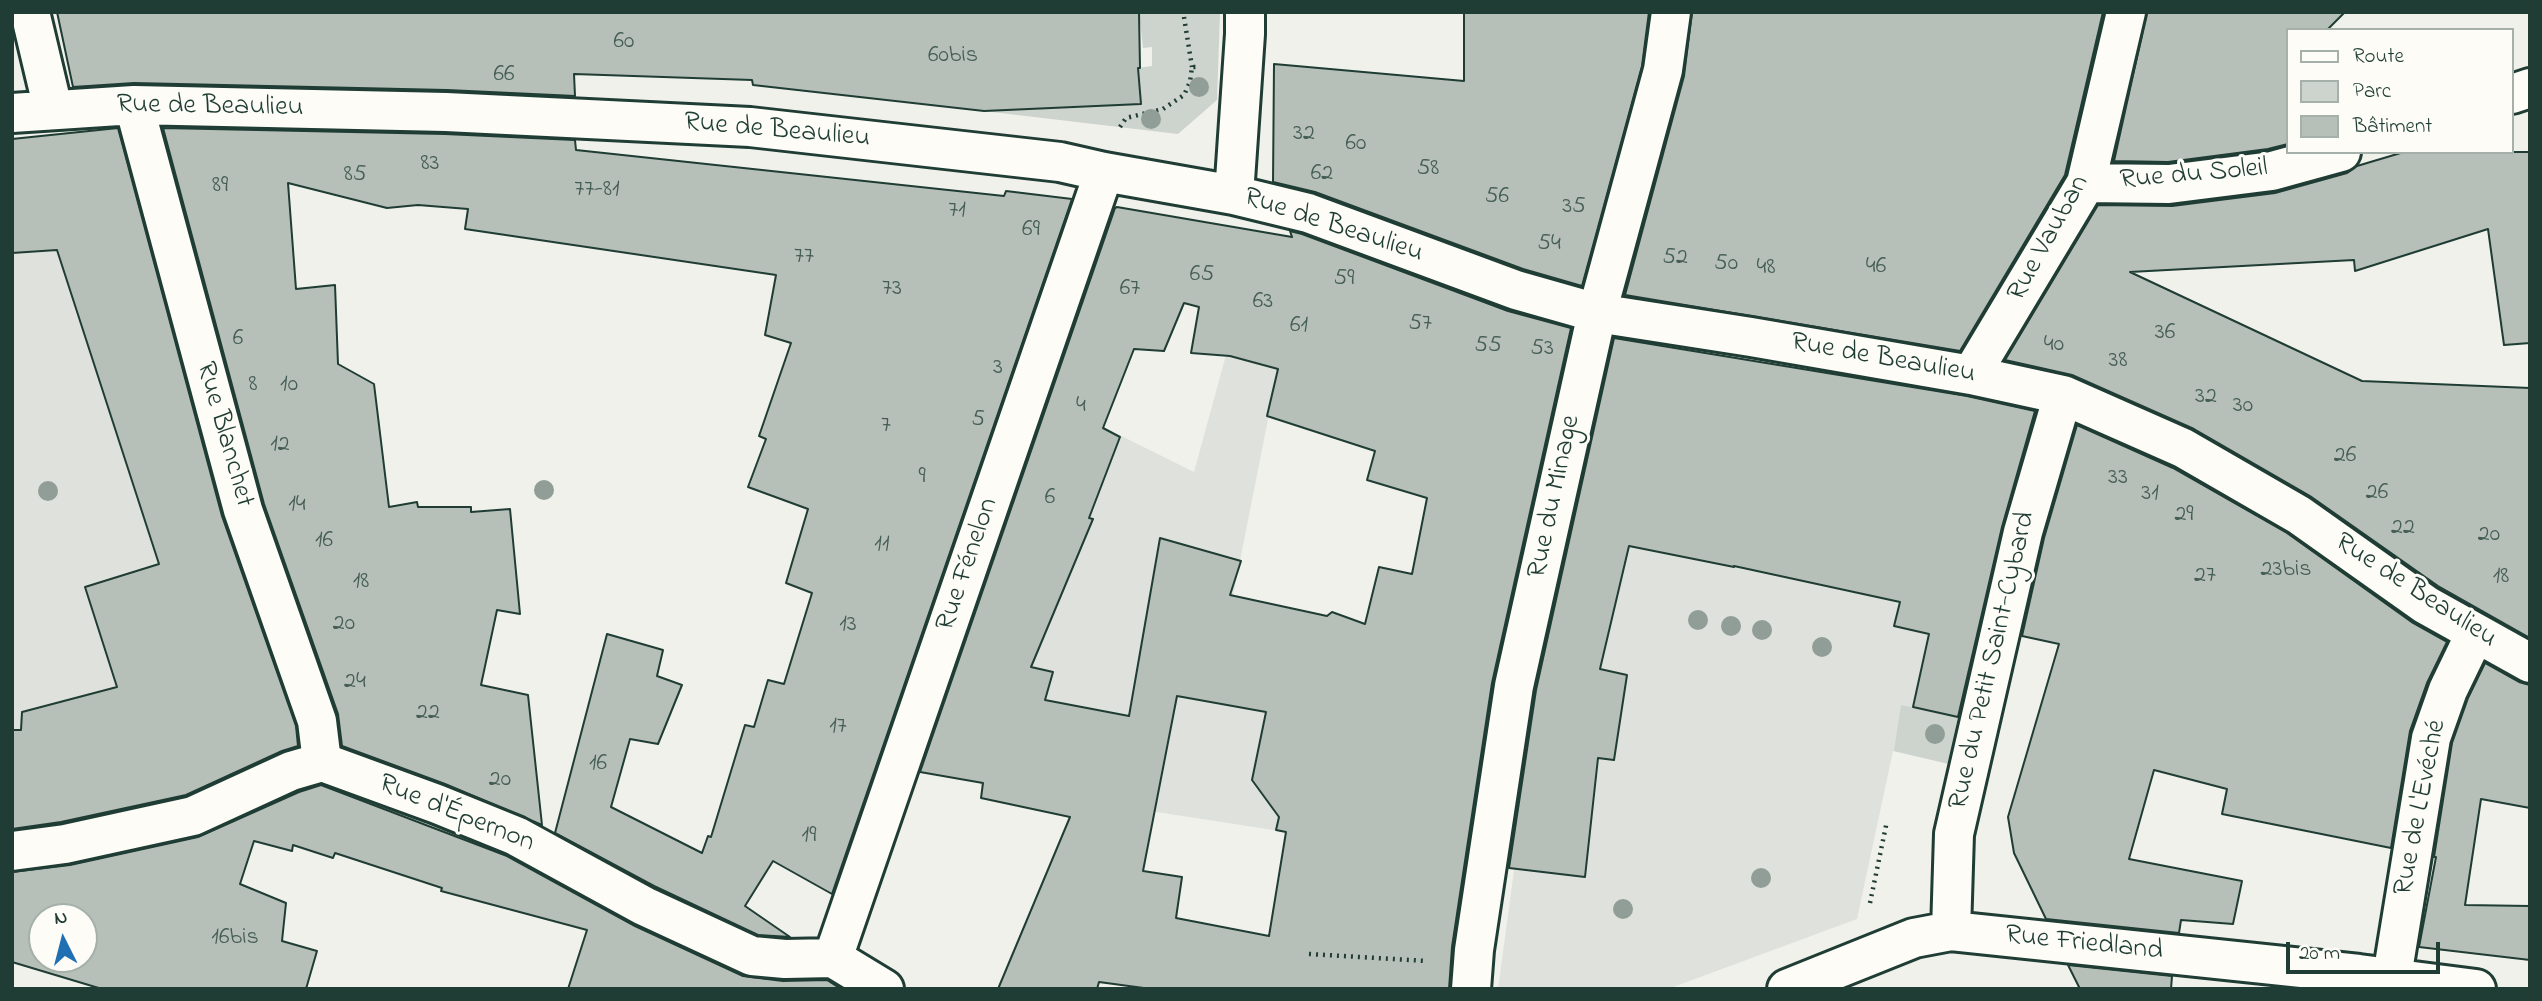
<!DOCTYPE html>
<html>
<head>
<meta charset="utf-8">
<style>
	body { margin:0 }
	#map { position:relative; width:2542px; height:1001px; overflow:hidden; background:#f0f1eb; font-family:"Indie Flower",sans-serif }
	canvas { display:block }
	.frame { position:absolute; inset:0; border:14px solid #1f3d34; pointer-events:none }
	.legend { position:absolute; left:2286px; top:28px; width:228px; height:126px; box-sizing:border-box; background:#fdfcf7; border:2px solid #a4b0a9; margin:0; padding:9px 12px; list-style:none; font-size:21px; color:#1f3d34 }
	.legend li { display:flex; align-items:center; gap:14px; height:35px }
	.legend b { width:35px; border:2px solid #a4b0a9 }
	.north { position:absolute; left:28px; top:903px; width:70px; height:70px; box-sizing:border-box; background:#fdfcf7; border:2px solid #a4b0a9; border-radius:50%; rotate:354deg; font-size:19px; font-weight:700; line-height:28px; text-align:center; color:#1f3d34 }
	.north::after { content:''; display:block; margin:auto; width:24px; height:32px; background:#1f6fb2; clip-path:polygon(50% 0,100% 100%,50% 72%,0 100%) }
	.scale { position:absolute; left:2286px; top:942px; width:154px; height:32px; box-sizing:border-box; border:4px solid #1f3d34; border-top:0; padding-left:9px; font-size:21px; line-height:24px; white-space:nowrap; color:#1f3d34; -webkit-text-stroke:5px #fdfcf7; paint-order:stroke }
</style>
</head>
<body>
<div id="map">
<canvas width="2542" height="1001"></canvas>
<div class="frame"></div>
<ul class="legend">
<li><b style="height:9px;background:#fdfcf7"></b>Route</li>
<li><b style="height:19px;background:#cdd3cd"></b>Parc</li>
<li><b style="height:19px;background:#b6bfb8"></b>Bâtiment</li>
</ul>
<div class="north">N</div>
<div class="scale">20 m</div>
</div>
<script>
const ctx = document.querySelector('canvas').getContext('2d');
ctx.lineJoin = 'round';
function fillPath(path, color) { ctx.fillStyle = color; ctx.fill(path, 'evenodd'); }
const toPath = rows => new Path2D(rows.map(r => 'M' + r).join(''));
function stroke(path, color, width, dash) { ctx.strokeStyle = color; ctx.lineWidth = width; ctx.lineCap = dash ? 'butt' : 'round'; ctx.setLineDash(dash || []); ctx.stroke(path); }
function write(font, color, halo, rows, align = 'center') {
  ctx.font = font + ' "Indie Flower",sans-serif'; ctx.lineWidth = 6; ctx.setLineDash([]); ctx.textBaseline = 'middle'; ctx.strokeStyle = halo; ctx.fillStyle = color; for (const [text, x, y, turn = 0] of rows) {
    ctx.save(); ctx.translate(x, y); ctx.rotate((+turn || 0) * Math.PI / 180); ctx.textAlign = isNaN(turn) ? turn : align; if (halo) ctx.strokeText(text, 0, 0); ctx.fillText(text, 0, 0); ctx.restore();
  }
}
const built = toPath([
	[128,129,168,283,162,285,301,727,284,733,294,758,240,781,137,815,12,841,12,139],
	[1621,334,1700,347,1695,378,1937,424,1944,386,2018,405,2027,425,1949,764,1893,751,1857,919,1668,989,1498,989,1540,678,1569,535],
	[1226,355,1278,369,1233,596,1327,616,1332,612,1370,625,1368,611,1379,567,1412,574,1495,669,1470,848,1286,832,1124,807,1121,828,981,798,982,788,979,783,914,771,1043,397,1194,472]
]);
const green = toPath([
	[1139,12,1220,12,1217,100,1178,134,975,110,974,98,1095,106,1141,103,1138,68,1152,66,1152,47,1143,48],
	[1901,705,1958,717,1949,764,1894,751]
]);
const building = toPath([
	[57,12,1139,12,1140,68,1138,68,1141,104,984,111,753,85,752,80,574,74,575,96,447,90,134,83,73,87,57,12],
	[1464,12,1649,12,1642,66,1582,286,1523,269,1315,192,1273,182,1274,64,1464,81,1464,12],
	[1692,12,2103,12,2065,175,1960,351,1625,295,1684,76,1692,12],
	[2147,12,2345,12,2327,30,2288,30,2288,144,2268,149,2168,162,2114,161,2147,12],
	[118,128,222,516,296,726,298,746,282,751,186,795,61,822,12,829,12,730,21,730,22,712,117,687,85,587,159,564,57,250,12,253,12,139,118,128],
	[163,128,445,134,575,140,576,150,1004,196,1006,191,1072,199,832,894,773,861,745,906,790,937,758,935,654,886,555,833,607,634,663,650,657,676,682,685,658,744,630,739,611,807,702,853,708,836,711,837,745,725,754,727,768,680,784,684,812,593,786,583,808,509,748,487,766,439,759,436,791,343,765,335,776,275,465,229,468,209,418,205,387,208,288,183,296,289,335,285,338,364,374,384,389,507,417,502,418,507,471,507,471,512,510,509,520,614,497,610,481,685,528,695,542,825,445,784,342,746,338,714,264,504,163,128],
	[2404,152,2530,152,2530,343,2504,345,2488,229,2355,271,2354,260,2130,272,2362,381,2530,388,2530,638,2438,586,2310,496,2194,429,2072,375,2005,360,2098,205,2172,206,2275,193,2347,173,2357,166,2404,152],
	[1117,207,1292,237,1290,231,1302,234,1508,311,1571,328,1492,683,1452,947,1449,989,1151,989,1099,982,1097,989,998,989,1070,817,981,798,983,783,920,772,1115,208,1117,207],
	[1184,303,1199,307,1191,353,1230,356,1278,369,1267,416,1375,451,1367,480,1427,498,1412,574,1379,567,1365,624,1332,612,1327,616,1230,595,1241,561,1160,538,1129,716,1045,700,1053,672,1031,667,1093,519,1089,518,1120,437,1103,428,1134,349,1164,351,1184,303],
	[1177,696,1266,712,1252,780,1279,817,1276,830,1286,832,1269,936,1176,918,1182,877,1143,871,1177,696],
	[1614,338,1967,396,2035,411,2002,527,1958,717,1913,707,1929,634,1894,626,1900,602,1734,566,1734,567,1629,546,1600,669,1627,675,1614,760,1598,758,1585,877,1509,868,1536,690,1614,338],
	[2077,425,2173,468,2287,533,2413,623,2447,642,2427,683,2410,731,2391,848,2222,814,2227,789,2154,770,2129,859,2242,881,2233,924,2181,920,2179,933,2046,919,2014,853,2008,817,2059,644,2022,636,2044,538,2077,425],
	[2485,663,2519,682,2530,685,2530,808,2481,799,2465,905,2530,906,2530,960,2419,947,2436,857,2434,857,2452,743,2468,698,2485,663],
	[321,785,507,856,635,926,743,976,783,981,827,980,841,989,568,989,587,930,441,891,442,888,335,853,333,858,293,845,292,851,254,841,240,884,286,903,282,941,317,951,306,989,102,989,12,962,12,872,70,865,198,837,299,792,321,785],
	[42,917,84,917,84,959,42,959,42,917],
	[2068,965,2172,976,2171,989,2080,989,2068,965]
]);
const path = toPath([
	[1184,17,1192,67],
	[1120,127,1126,118,1163,109,1184,95,1190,82,1192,67,1196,67],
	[1870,903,1887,821],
	[1309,954,1427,961]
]);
const minor = toPath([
	[30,12,53,109],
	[2512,94,2530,88],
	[134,105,243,510,317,721,322,762],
	[12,113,134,105,446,112,750,127,1060,162,1104,172,1234,195,1308,213,1516,290,1597,313,1751,337,1971,375,2063,395,2183,448,2299,515,2426,605,2530,663],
	[2086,183,2169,184,2272,171,2341,152],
	[1234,195,1245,34,1245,12],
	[1971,375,2086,183,2126,12],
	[12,851,65,844,193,816,291,771,322,762,437,804,516,836,644,906,752,956,785,959,833,958,884,989],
	[1951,931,1954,834,2023,532,2063,395],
	[833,958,1104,172],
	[1471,989,1474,950,1514,686,1597,313,1663,70,1671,12],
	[1787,989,1914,938,1951,931,2359,974,2476,989],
	[2390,989,2431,738,2448,690,2475,634]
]);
const trees = [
	[1199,87],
	[1151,119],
	[544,490],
	[48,491],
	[1698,620],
	[1731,626],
	[1762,630],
	[1822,647],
	[1935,734],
	[1761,878],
	[1623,909]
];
const numberNames = [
	["60",624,43],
	["60bis",953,57],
	["66",504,76],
	["32",1304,135],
	["60",1356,145],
	["83",430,165],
	["58",1428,170],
	["62",1322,175],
	["85",355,176],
	["89",220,187],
	["77-81",597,191],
	["56",1497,198],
	["35",1574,208],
	["71",957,212],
	["69",1031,231],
	["54",1549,245],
	["77",804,258],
	["52",1675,259],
	["50",1726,265],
	["46",1876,268],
	["48",1766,269],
	["65",1202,276],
	["59",1344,280],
	["73",892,290],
	["67",1130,290],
	["63",1263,303],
	["57",1420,325],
	["61",1299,327],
	["36",2165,334],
	["6",238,340],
	["40",2054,346],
	["55",1488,347],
	["53",1542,350],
	["38",2118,362],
	["3",998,369],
	["8",253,386],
	["10",289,386],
	["32",2206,398],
	["4",1081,407],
	["30",2243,407],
	["5",978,421],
	["7",886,427],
	["12",280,446],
	["26",2345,457],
	["9",922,478],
	["33",2118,479],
	["26",2377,494],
	["31",2150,495],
	["6",1050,499],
	["14",297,506],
	["29",2184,516],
	["22",2403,529],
	["20",2489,536],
	["16",324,542],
	["11",882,546],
	["23bis",2286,571],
	["27",2205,577],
	["18",2501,578],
	["18",361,583],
	["20",344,625],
	["13",848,626],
	["24",355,683],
	["22",428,714],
	["17",838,728],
	["16",598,765],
	["20",500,781],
	["19",809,837],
	["16bis",235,939]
];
const streetNames = [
	["Rue de Beaulieu",210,108,1],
	["Rue de Beaulieu",777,132,5],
	["Rue du Soleil",2194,176,-5],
	["Rue de Beaulieu",1333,227,18],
	["Rue Vauban",2050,239,-61],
	["Rue de Beaulieu",1883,360,10],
	["Rue Blanchet",223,435,74],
	["Rue du Minage",1556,497,-78],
	["Rue Fénelon",969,565,-71],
	["Rue de Beaulieu",2415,592,33],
	["Rue du Petit Saint-Cybard",1994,661,-77],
	["Rue de L'Evéché",2422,808,-79],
	["Rue d'Épernon",456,815,22],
	["Rue Friedland",2084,945,6]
];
fillPath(built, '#dfe2dc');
fillPath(green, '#cdd3cd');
fillPath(building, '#b6bfb8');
stroke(building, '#1f3d34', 2);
stroke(minor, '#1f3d34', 44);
stroke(path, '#1f3d34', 4.5, [2, 5]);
stroke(minor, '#fdfcf7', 38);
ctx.fillStyle = '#909e97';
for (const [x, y] of trees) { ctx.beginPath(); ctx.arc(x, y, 10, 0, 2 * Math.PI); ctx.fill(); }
write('24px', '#455e55', null, numberNames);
write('28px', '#1f3d34', '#fdfcf7', streetNames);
</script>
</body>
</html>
